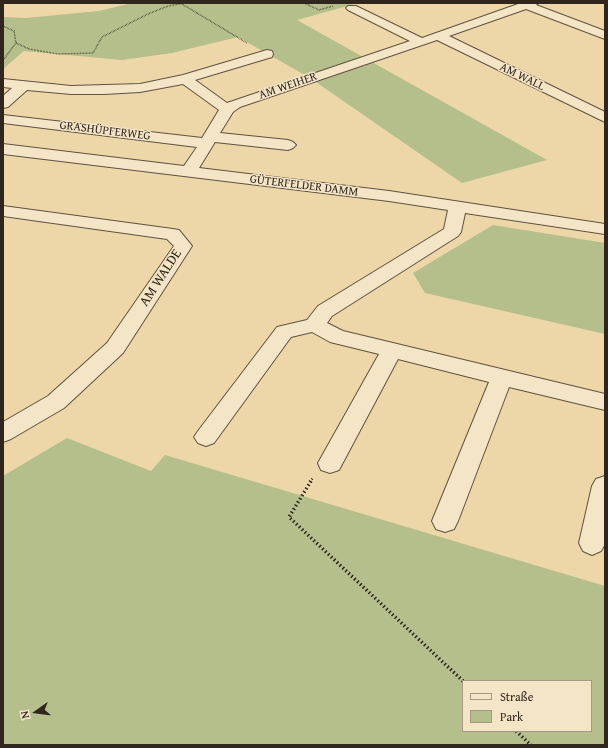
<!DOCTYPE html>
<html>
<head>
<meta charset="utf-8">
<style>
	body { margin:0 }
	#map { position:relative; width:608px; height:748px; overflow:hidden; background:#edd7a8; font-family:"Gentium Book Plus",serif }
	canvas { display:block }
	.frame { position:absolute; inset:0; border:4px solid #31261e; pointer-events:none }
	.legend { position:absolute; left:462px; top:680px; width:130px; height:52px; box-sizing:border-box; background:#f3e5c6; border:1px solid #a59983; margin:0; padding:5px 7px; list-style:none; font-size:12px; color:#31261e }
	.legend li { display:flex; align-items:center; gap:8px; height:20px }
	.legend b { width:20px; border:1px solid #a59983 }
	.north { position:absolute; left:16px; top:692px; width:40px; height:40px; -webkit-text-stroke:3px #f3e5c6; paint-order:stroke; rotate:256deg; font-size:11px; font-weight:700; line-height:16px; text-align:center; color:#31261e }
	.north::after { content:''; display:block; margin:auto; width:14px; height:18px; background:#31261e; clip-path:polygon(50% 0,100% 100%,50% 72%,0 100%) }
</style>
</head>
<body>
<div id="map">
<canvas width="608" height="748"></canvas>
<div class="frame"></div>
<ul class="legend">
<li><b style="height:5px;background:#f3e5c6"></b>Straße</li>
<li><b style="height:11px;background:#b4bf8b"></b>Park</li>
</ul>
<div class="north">N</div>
</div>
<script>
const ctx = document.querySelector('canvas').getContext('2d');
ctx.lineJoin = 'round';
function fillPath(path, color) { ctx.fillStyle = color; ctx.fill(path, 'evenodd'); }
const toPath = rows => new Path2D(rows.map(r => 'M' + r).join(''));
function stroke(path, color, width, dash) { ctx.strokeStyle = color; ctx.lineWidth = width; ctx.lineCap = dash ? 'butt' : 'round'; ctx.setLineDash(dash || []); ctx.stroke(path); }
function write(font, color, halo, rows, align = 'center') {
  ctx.font = font + ' "Gentium Book Plus",serif'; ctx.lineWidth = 3; ctx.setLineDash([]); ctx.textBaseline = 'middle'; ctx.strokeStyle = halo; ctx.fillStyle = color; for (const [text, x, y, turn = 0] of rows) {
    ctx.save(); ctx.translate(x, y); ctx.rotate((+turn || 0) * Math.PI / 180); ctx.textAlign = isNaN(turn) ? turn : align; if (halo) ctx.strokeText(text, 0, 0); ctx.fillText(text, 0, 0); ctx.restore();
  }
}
const green = toPath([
	[132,3,358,3,297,20,547,160,462,183,310,78,238,37,172,53,122,60,24,51,3,69,3,17,26,18,99,11],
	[493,225,605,243,605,334,425,293,413,273],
	[67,438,151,471,165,455,605,586,605,745,3,745,3,476],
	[463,681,591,681,591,731,463,731]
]);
const pathFar2 = toPath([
	[304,3,319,10,333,6],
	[182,4,247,43],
	[3,26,14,31,16,43,3,60],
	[16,43,29,49,58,54,93,53,102,37,148,14,168,6,186,3]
]);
const pathFar1 = toPath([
	[310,482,313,478]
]);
const path = toPath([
	[311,481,289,517,463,681],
	[516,731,531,745]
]);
const minor = toPath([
	[521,3,538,3,536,5,605,31,605,39,526,9,449,36,605,112,605,122,437,40,240,107,233,112,220,133,288,140,293,142,296,145,293,148,288,150,215,142,199,168,389,191,605,224,605,234,465,213,461,232,458,236,332,316,327,323,343,331,605,394,605,410,509,387,458,521,454,529,445,532,436,529,432,521,489,382,398,359,339,470,330,473,321,470,318,463,379,354,330,342,312,332,291,337,214,443,206,446,198,443,194,437,198,431,277,327,307,320,318,306,444,229,448,210,389,201,3,154,3,144,184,166,197,147,3,123,3,115,202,138,219,110,183,84,140,92,104,94,71,94,27,90,8,107,3,108,3,96,12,88,3,87,3,79,71,86,140,84,183,75,267,50,272,51,273,54,272,57,195,80,227,103,410,41,348,10,346,8,348,6,356,6,422,38,521,3],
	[3,206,173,229,179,230,192,246,123,353,64,408,11,439,3,442,3,422,48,396,107,343,174,246,167,239,3,216,3,206],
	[605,476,605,544,601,551,592,555,583,551,579,543,592,486,596,479,605,476]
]);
const farStreetnames = [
	["AM WALL",522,77,26],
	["AM WEIHER",288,86,-19],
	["GRASHÜPFERWEG",105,131,7],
	["GÜTERFELDER DAMM",304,186,7]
];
const streetNames = [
	["AM WALDE",161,278,-57]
];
fillPath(green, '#b4bf8b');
stroke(minor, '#605240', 2);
stroke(pathFar2, '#31261e', 1.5, [0.5, 1]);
stroke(pathFar1, '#31261e', 2.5, [1, 2]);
stroke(path, '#31261e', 3.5, [1.5, 2.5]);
fillPath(minor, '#f3e5c6');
write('12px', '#31261e', '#f3e5c6', farStreetnames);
write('14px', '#31261e', '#f3e5c6', streetNames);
</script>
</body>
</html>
